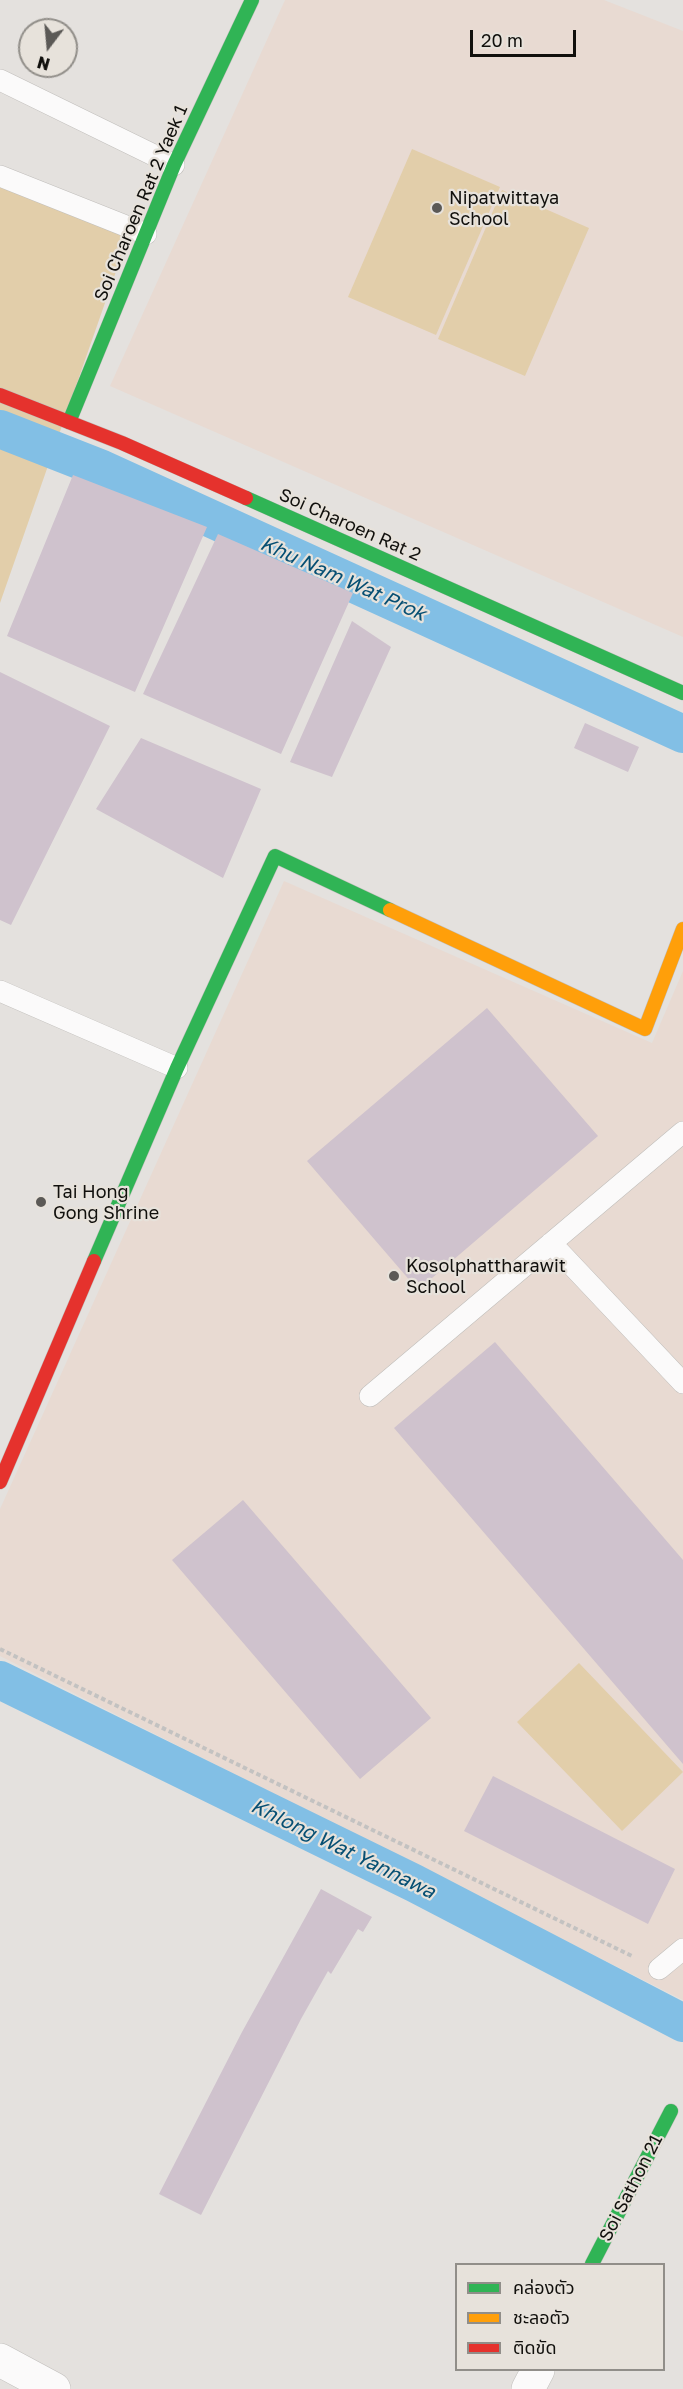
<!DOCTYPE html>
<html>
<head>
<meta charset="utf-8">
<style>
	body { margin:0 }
	#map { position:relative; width:683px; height:2389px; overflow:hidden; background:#e4e1de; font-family:"Golos Text","Noto Sans Thai",sans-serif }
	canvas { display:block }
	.legend { position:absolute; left:455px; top:2263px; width:210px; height:108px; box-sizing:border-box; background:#e7e2db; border:2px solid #918e89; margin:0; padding:8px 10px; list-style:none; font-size:18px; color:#11100d }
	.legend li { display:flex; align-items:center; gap:12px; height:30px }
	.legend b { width:30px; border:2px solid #918e89 }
	.north { position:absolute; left:18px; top:18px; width:60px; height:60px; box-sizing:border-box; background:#e7e2db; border:2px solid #918e89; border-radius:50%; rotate:196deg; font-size:16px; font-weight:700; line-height:24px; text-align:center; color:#11100d }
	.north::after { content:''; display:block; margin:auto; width:21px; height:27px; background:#5b5956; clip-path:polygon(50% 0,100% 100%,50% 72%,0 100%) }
	.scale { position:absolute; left:470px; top:30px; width:106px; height:27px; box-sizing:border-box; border:3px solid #11100d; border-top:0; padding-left:8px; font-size:18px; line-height:21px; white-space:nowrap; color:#11100d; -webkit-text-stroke:4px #e7e2db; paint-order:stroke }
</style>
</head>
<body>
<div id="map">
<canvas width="683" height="2389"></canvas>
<ul class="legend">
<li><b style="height:8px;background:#30b455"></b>คล่องตัว</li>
<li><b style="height:8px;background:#ff9f0a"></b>ชะลอตัว</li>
<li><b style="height:8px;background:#e5322d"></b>ติดขัด</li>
</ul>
<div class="north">N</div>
<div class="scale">20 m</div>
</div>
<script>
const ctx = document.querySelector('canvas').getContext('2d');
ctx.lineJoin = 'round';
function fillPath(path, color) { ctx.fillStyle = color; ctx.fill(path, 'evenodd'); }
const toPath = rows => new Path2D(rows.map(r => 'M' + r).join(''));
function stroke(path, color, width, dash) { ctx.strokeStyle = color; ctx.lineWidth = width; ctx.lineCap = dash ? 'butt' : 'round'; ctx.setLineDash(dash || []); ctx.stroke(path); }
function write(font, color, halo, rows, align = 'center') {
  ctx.font = font + ' "Golos Text",sans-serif'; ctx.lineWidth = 4.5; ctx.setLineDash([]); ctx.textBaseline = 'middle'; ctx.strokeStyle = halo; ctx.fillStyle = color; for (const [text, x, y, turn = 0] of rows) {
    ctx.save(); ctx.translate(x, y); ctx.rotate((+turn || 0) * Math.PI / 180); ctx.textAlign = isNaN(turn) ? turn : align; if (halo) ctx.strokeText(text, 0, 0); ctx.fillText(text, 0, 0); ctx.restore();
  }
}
const education = toPath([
	[285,0,604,0,683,31,683,637,110,386],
	[284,881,652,1043,683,971,683,2000,0,1656,0,1509]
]);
const green = toPath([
	[412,149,500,187,436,335,348,297],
	[0,167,134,220,0,603],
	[502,190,589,228,525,376,438,339],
	[579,1663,683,1772,622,1831,517,1722]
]);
const canal = toPath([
	[0,429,102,469,683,734],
	[0,1680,414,1883,683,2023]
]);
const building = toPath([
	[73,475,207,527,135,692,7,636],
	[218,534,353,593,281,754,143,694],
	[352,621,391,647,332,777,290,762],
	[0,672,110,726,11,925,0,920],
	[585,723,639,747,628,772,574,748],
	[141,738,261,789,223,878,96,809],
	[487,1008,598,1136,418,1290,307,1161],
	[495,1342,683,1560,683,1764,394,1428],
	[243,1500,431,1718,360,1779,172,1560],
	[493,1776,675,1869,648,1924,464,1831],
	[321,1889,372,1917,363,1932,358,1929,331,1974,328,1971,301,2019,201,2215,159,2194,242,2032]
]);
const path = toPath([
	[0,1649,634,1957]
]);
const lane = toPath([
	[0,80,174,165],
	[0,176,146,234],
	[0,991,177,1068],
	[551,1243,683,1383],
	[370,1396,683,1132],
	[659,1969,683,1949]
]);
const street = toPath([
	[0,2360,54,2389],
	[528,2389,538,2370]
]);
const fast = toPath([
	[69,422,174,165,252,0],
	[246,498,683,693],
	[94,1261,177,1068,275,856,390,910],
	[592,2264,671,2111]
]);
const slow = toPath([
	[390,910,645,1029,683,929]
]);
const jam = toPath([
	[0,395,122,443,246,498],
	[0,1482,94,1261]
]);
const markers = [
	[437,208,6,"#5b5956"],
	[41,1202,6,"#5b5956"],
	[394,1276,6,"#5b5956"]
];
const poiNames = [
	["Nipatwittaya",449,198],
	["School",449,219],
	["Tai Hong",53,1192],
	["Gong Shrine",53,1213],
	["Kosolphattharawit",406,1266],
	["School",406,1287]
];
const streetNames = [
	["Soi Charoen Rat 2 Yaek 1",141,203,-67],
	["Soi Charoen Rat 2",350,525,24],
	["Soi Sathon 21",631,2188,-63]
];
const waterNames = [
	["Khu Nam Wat Prok",343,579,24],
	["Khlong Wat Yannawa",343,1849,26]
];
fillPath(education, '#e8dad2');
fillPath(green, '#e2ceaa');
stroke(canal, '#82bfe5', 38);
fillPath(building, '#cfc2cd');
stroke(lane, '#c0bebb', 22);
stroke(street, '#c0bebb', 34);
stroke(fast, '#c0bebb', 15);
stroke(slow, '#c0bebb', 15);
stroke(jam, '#c0bebb', 15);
stroke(path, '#c3c2c1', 4, [4.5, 3]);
stroke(lane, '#fbfafa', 21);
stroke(street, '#fbfafa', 33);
stroke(fast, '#30b455', 14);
stroke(slow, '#ff9f0a', 14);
stroke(jam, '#e5322d', 14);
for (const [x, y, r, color] of markers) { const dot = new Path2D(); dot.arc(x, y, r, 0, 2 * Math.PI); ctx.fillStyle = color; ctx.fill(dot); stroke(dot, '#e7e2db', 2); }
write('18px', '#11100d', '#e7e2db', poiNames, 'left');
write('18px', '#11100d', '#e7e2db', streetNames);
write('italic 20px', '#064f73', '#e7e2db', waterNames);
</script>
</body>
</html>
